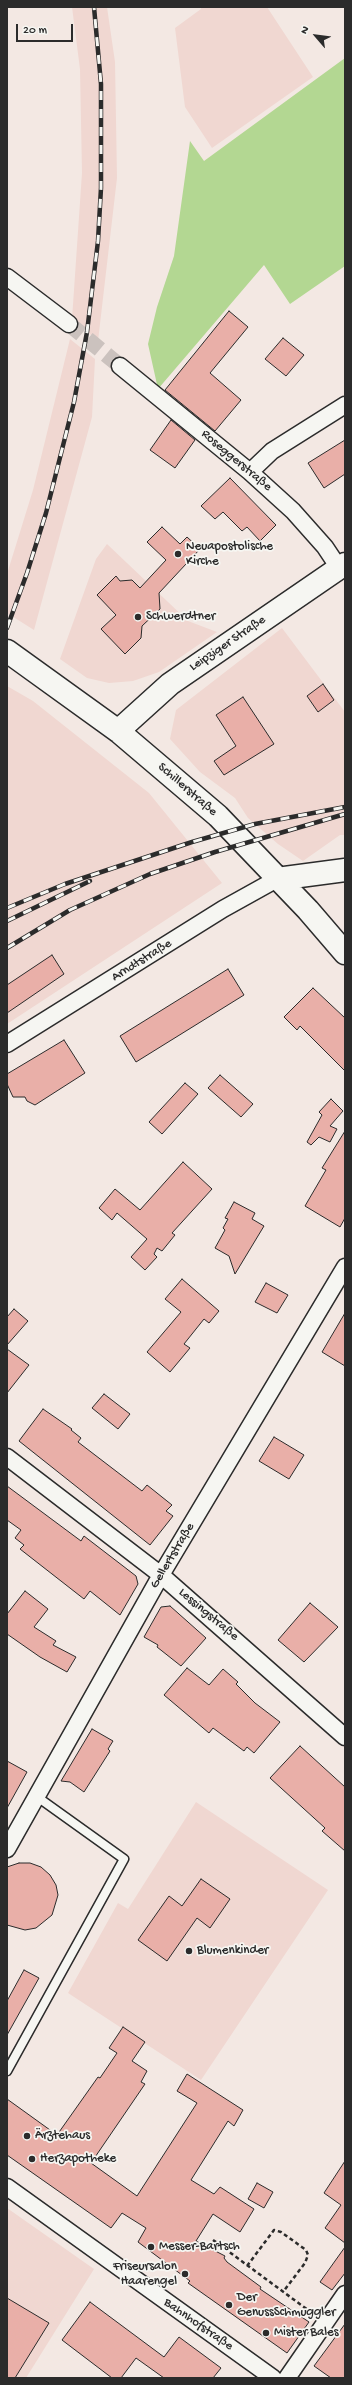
<!DOCTYPE html>
<html>
<head>
<meta charset="utf-8">
<style>
	body { margin:0 }
	#map { position:relative; width:352px; height:2385px; overflow:hidden; background:#f3e8e3; font-family:"Gochi Hand",sans-serif }
	canvas { display:block }
	.frame { position:absolute; inset:0; border:8px solid #2b2b2b; pointer-events:none }
	.north { position:absolute; left:296px; top:16px; width:40px; height:40px; -webkit-text-stroke:3px #f6f6f2; paint-order:stroke; rotate:298deg; font-size:11px; font-weight:700; line-height:16px; text-align:center; color:#2b2b2b }
	.north::after { content:''; display:block; margin:auto; width:14px; height:18px; background:#2b2b2b; clip-path:polygon(50% 0,100% 100%,50% 72%,0 100%) }
	.scale { position:absolute; left:16px; top:24px; width:57px; height:18px; box-sizing:border-box; border:2px solid #2b2b2b; border-top:0; padding-left:5px; font-size:12px; line-height:14px; white-space:nowrap; color:#2b2b2b; -webkit-text-stroke:3px #f6f6f2; paint-order:stroke }
</style>
</head>
<body>
<div id="map">
<canvas width="352" height="2385"></canvas>
<div class="frame"></div>
<div class="north">N</div>
<div class="scale">20 m</div>
</div>
<script>
const ctx = document.querySelector('canvas').getContext('2d');
ctx.lineJoin = 'round';
function fillPath(path, color) { ctx.fillStyle = color; ctx.fill(path, 'evenodd'); }
const toPath = rows => new Path2D(rows.map(r => 'M' + r).join(''));
function stroke(path, color, width, dash) { ctx.strokeStyle = color; ctx.lineWidth = width; ctx.lineCap = dash ? 'butt' : 'round'; ctx.setLineDash(dash || []); ctx.stroke(path); }
function write(font, color, halo, rows, align = 'center') {
  ctx.font = font + ' "Gochi Hand",sans-serif'; ctx.lineWidth = 3.5; ctx.setLineDash([]); ctx.textBaseline = 'middle'; ctx.strokeStyle = halo; ctx.fillStyle = color; for (const [text, x, y, turn = 0] of rows) {
    ctx.save(); ctx.translate(x, y); ctx.rotate((+turn || 0) * Math.PI / 180); ctx.textAlign = isNaN(turn) ? turn : align; if (halo) ctx.strokeText(text, 0, 0); ctx.fillText(text, 0, 0); ctx.restore();
  }
}
const built = toPath([
	[72,7,107,7,115,62,117,178,98,341,72,319,82,173,80,69],
	[201,7,267,7,313,77,212,148,185,107,175,28,201,9],
	[70,339,95,359,92,417,34,630,7,613,7,574,33,490],
	[107,544,188,621,217,632,159,672,133,681,109,683,87,678,60,659,96,559],
	[282,628,345,712,345,835,340,835,303,861,278,844,248,818,235,798,200,772,170,739,176,710],
	[7,686,33,701,149,793,222,883,7,1024],
	[196,1802,328,1890,201,2080,68,1993,118,1903,128,1909],
	[7,2208,94,2269,26,2378,7,2378]
]);
const green = toPath([
	[345,58,345,266,290,304,264,265,158,389,148,344,157,307,174,256,190,141,204,161]
]);
const building = toPath([
	[229,311,248,327,210,373,241,400,215,431,165,390,229,311],
	[283,338,304,355,286,376,265,359,283,338],
	[171,420,195,440,175,468,150,450,171,420],
	[345,440,345,474,324,488,308,463,345,440],
	[230,478,276,525,260,541,247,527,242,531,223,512,215,519,201,506,230,478],
	[162,527,180,544,187,537,200,549,159,593,160,609,142,626,141,638,125,654,101,629,116,615,97,595,116,576,120,581,132,580,140,588,166,560,147,542,162,527],
	[323,684,334,700,318,712,307,696,323,684],
	[243,697,274,744,224,775,214,761,236,746,216,715,243,697],
	[52,955,64,974,7,1013,7,985,52,955],
	[228,969,244,995,136,1062,120,1036,228,969],
	[313,988,345,1018,345,1071,300,1026,297,1030,284,1017,313,988],
	[64,1040,85,1073,35,1105,27,1101,25,1097,13,1097,7,1084,7,1074,64,1040],
	[220,1075,253,1104,241,1117,208,1088,220,1075],
	[185,1083,198,1094,162,1134,149,1122,185,1083],
	[331,1099,343,1111,330,1126,337,1129,330,1142,319,1137,311,1145,307,1142,322,1115,319,1112,331,1099],
	[345,1131,345,1218,340,1227,305,1206,326,1170,322,1168,345,1131],
	[183,1162,212,1189,172,1233,175,1235,162,1251,157,1248,154,1254,157,1257,145,1270,131,1257,147,1239,117,1213,112,1220,99,1208,115,1189,140,1210,183,1162],
	[234,1202,255,1213,252,1219,264,1226,235,1274,229,1256,215,1248,225,1230,223,1228,228,1219,225,1218,234,1202],
	[182,1279,219,1311,209,1323,204,1319,184,1344,190,1348,170,1372,147,1352,181,1312,165,1299,182,1279],
	[266,1283,288,1295,277,1313,255,1302,266,1283],
	[14,1309,28,1321,7,1345,7,1317,14,1309],
	[345,1313,345,1366,322,1352,345,1313],
	[7,1349,29,1365,7,1393,7,1349],
	[104,1394,130,1414,118,1429,92,1408,104,1394],
	[43,1409,72,1429,71,1430,81,1438,78,1442,142,1491,147,1485,172,1505,166,1511,173,1516,150,1545,19,1441,43,1409],
	[274,1437,304,1455,289,1479,259,1461,274,1437],
	[7,1486,81,1541,84,1536,136,1576,138,1584,120,1615,90,1591,84,1599,20,1549,24,1545,15,1538,21,1530,7,1520,7,1486],
	[25,1591,48,1609,34,1627,56,1641,53,1645,76,1657,67,1672,40,1657,7,1634,7,1614,25,1591],
	[310,1603,338,1627,304,1662,278,1640,310,1603],
	[170,1606,206,1638,181,1666,157,1647,158,1645,144,1637,161,1607,170,1606],
	[187,1668,209,1685,223,1669,238,1682,236,1684,255,1703,280,1722,254,1753,247,1747,244,1751,213,1728,209,1733,164,1695,187,1668],
	[92,1729,113,1741,108,1749,110,1751,84,1792,70,1782,61,1781,92,1729],
	[300,1746,345,1787,345,1851,322,1831,325,1828,270,1778,300,1746],
	[7,1761,27,1772,7,1808,7,1761],
	[19,1863,30,1863,41,1867,50,1875,56,1885,58,1895,52,1915,36,1928,25,1930,7,1925,7,1867,19,1863],
	[201,1879,230,1899,210,1928,197,1918,167,1961,138,1940,169,1896,182,1906,201,1879],
	[24,1970,39,1978,7,2035,7,2001,24,1970],
	[123,2027,145,2042,132,2061,147,2071,141,2082,145,2084,91,2163,137,2196,197,2103,177,2091,187,2074,243,2110,234,2126,228,2121,191,2180,214,2194,220,2187,254,2209,240,2232,213,2214,196,2241,225,2256,224,2258,227,2262,261,2287,260,2289,309,2322,287,2353,188,2283,190,2281,138,2242,146,2228,122,2213,111,2228,7,2155,7,2099,57,2135,98,2077,100,2078,117,2053,109,2048,123,2027],
	[345,2161,345,2243,325,2228,341,2205,324,2193,345,2161],
	[257,2183,273,2192,264,2208,248,2199,257,2183],
	[345,2247,345,2273,332,2290,320,2282,345,2247],
	[7,2298,49,2323,15,2378,7,2378,7,2298],
	[90,2302,164,2357,179,2337,221,2368,213,2378,164,2378,136,2358,121,2378,112,2378,62,2340,90,2302],
	[345,2324,345,2378,331,2378,314,2366,345,2324]
]);
const minorTunnel = toPath([
	[69,324,120,366]
]);
const path = toPath([
	[213,2240,312,2313],
	[247,2266,274,2230,281,2232,306,2250,308,2255,305,2263,283,2292]
]);
const service = toPath([
	[7,2071,124,1859,36,1796]
]);
const minor = toPath([
	[7,277,69,324],
	[120,366,250,472,293,511,325,547,339,568],
	[250,472,272,451,345,405],
	[7,1044,223,909,277,879],
	[7,1457,161,1575,345,1737],
	[7,1849,161,1575,345,1267],
	[7,2187,273,2378],
	[287,2378,345,2294]
]);
const secondary = toPath([
	[7,651,118,731,218,816,308,910,345,953],
	[118,731,170,684,345,564],
	[277,879,345,870]
]);
const rail = toPath([
	[7,628,27,573,46,513,74,402,87,332,98,241,101,188,101,84,94,7],
	[7,908,65,884,192,842,255,824,345,807],
	[7,921,90,881],
	[7,948,70,910,150,874,215,852,345,814]
]);
const markers = [
	[178,554,4,"#2b2b2b"],
	[138,617,4,"#2b2b2b"],
	[189,1951,4,"#2b2b2b"],
	[27,2136,4,"#2b2b2b"],
	[32,2159,4,"#2b2b2b"],
	[151,2247,4,"#2b2b2b"],
	[185,2274,4,"#2b2b2b"],
	[229,2305,4,"#2b2b2b"],
	[266,2333,4,"#2b2b2b"]
];
const streetNames = [
	["Roseggerstraße",236,461,40],
	["Leipziger Straße",228,644,-34],
	["Schillerstraße",187,790,41],
	["Arndtstraße",142,961,-32],
	["Gellertstraße",173,1556,-59],
	["Lessingstraße",208,1615,40],
	["Bahnhofstraße",198,2325,35]
];
const poiNames = [
	["Neuapostolische",186,547],
	["Kirche",186,562],
	["Schwerdtner",146,617],
	["Blumenkinder",197,1951],
	["Ärztehaus",35,2136],
	["Herzapotheke",40,2159],
	["Messer-Bartsch",159,2247],
	["Friseursalon",177,2267,"right"],
	["Haarengel",177,2282,"right"],
	["Der",237,2298],
	["GenussSchmuggler",237,2313],
	["Mister Bales",274,2333]
];
fillPath(built, '#f0d7d1');
fillPath(green, '#b3d792');
fillPath(building, '#e9afa8');
stroke(building, '#2b2b2b', 1);
stroke(minorTunnel, '#cbc2be', 16, [16, 8]);
stroke(service, '#2b2b2b', 11);
stroke(minor, '#2b2b2b', 19);
stroke(secondary, '#2b2b2b', 25);
stroke(path, '#2b2b2b', 2.5, [4, 3]);
stroke(service, '#f6f6f2', 8);
stroke(minor, '#f6f6f2', 16);
stroke(secondary, '#f6f6f2', 22);
stroke(rail, '#2b2b2b', 4.5);
stroke(rail, '#f6f6f2', 3, [9]);
for (const [x, y, r, color] of markers) { const dot = new Path2D(); dot.arc(x, y, r, 0, 2 * Math.PI); ctx.fillStyle = color; ctx.fill(dot); stroke(dot, '#f6f6f2', 1.5); }
write('13px', '#2b2b2b', '#f6f6f2', streetNames);
write('13px', '#2b2b2b', '#f6f6f2', poiNames, 'left');
</script>
</body>
</html>
